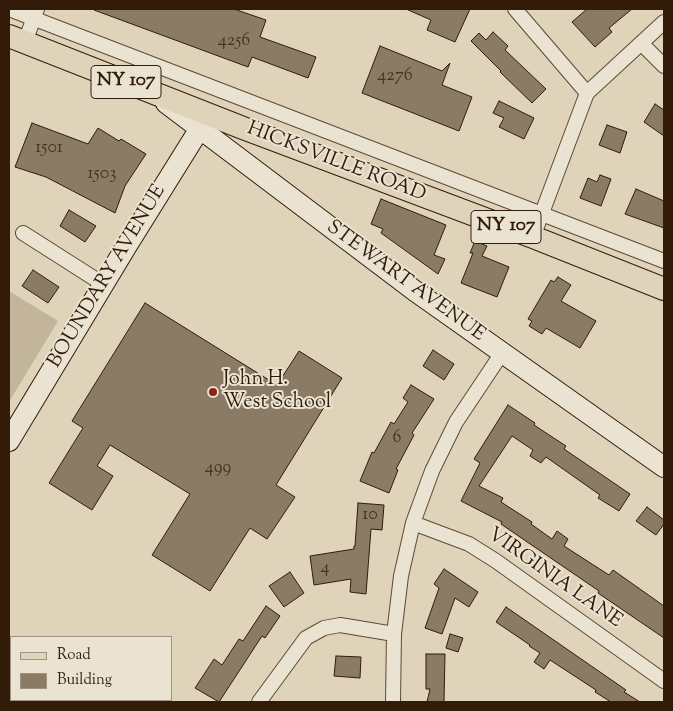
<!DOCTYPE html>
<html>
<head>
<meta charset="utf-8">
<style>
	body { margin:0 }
	#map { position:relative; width:673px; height:711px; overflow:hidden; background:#dfd4b9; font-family:"Sorts Mill Goudy",serif }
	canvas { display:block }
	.frame { position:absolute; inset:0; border:10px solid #321b08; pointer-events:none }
	.legend { position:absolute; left:10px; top:636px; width:162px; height:65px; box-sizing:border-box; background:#eae3d2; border:1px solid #a09381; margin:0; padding:6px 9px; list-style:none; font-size:15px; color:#321b08 }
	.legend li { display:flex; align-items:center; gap:10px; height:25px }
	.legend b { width:25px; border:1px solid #a09381 }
</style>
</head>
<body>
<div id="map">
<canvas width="673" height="711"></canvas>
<div class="frame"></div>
<ul class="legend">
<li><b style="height:6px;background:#dfd4b9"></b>Road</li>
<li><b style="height:14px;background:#8c7b64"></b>Building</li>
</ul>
</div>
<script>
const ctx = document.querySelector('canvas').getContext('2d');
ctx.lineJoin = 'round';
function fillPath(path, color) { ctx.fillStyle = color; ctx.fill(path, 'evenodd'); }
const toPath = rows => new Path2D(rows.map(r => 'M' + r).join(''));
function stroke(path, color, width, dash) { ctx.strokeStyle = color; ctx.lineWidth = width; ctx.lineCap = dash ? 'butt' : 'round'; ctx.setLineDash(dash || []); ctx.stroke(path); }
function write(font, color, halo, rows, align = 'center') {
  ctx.font = font + ' "Sorts Mill Goudy",serif'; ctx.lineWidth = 4; ctx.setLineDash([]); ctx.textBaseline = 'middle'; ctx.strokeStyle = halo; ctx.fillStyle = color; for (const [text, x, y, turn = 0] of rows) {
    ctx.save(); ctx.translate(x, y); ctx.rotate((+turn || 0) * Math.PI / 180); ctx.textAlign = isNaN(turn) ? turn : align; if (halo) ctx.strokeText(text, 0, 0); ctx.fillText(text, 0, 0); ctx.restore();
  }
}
const green = toPath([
	[9,291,58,321,9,402]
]);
const building = toPath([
	[95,9,234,9,266,20,260,37,316,57,308,78,252,57,248,67,94,10,95,9],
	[406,9,470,9,455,42,427,30,431,20,406,9],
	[587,9,632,9,609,28,612,32,595,47,572,22,587,9],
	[493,32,508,46,505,50,546,89,532,103,500,72,501,71,471,41,479,33,486,40,493,32],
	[380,46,442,71,450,63,442,85,472,97,459,131,362,93,380,46],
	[499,101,534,118,524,139,499,127,504,118,493,113,499,101],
	[655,104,664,110,664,136,644,122,655,104],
	[32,123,88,144,98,128,119,141,121,139,146,154,125,186,115,213,46,177,15,167,32,123],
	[607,125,627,132,620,153,599,145,607,125],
	[600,175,611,179,601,206,580,198,588,178,597,182,600,175],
	[636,189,664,201,664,228,625,214,636,189],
	[381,199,446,225,434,255,445,259,438,274,381,233,383,229,371,224,381,199],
	[69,210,96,226,85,242,60,226,69,210],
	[475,241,487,246,482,256,509,267,497,297,461,283,473,253,470,253,475,241],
	[33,270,59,287,48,303,22,286,33,270],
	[558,277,571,285,561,301,596,321,580,348,546,328,542,334,529,326,532,321,528,319,551,280,554,282,558,277],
	[145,303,277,385,299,351,342,378,276,485,295,497,267,539,250,528,210,591,152,555,190,494,110,445,97,466,113,476,92,510,49,483,83,428,72,421,145,303],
	[433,350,454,364,444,380,423,366,433,350],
	[411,385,434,399,412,433,414,435,396,469,398,470,389,493,360,481,372,452,374,453,391,422,394,424,408,402,403,398,411,385],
	[508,405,535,423,534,425,566,446,564,449,630,494,619,511,598,498,600,495,546,457,541,463,530,456,533,450,512,436,479,486,503,498,501,502,532,522,531,524,552,539,557,531,568,539,564,546,609,575,613,570,664,606,664,638,598,593,599,591,501,524,502,522,461,501,480,463,474,459,508,405],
	[358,503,384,505,382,530,371,529,366,594,350,592,351,579,314,585,310,556,354,549,354,546,355,546,358,503],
	[647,507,664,520,664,524,656,535,636,521,647,507],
	[444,569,478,592,469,607,455,598,442,634,425,628,439,588,434,584,444,569],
	[290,572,304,593,284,607,269,586,290,572],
	[266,606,280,616,265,638,262,636,219,702,195,688,214,659,222,665,239,639,243,641,266,606],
	[506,607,626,690,624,692,640,702,611,702,595,692,596,690,550,660,544,669,534,662,540,653,529,646,530,645,496,622,506,607],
	[450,634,463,638,458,652,446,648,450,634],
	[426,654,445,654,444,702,427,702,430,689,426,689,426,654],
	[336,656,361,657,360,678,334,676,336,656]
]);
const street = toPath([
	[9,9,664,261],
	[515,9,587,93],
	[25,42,37,9],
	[642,44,664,66],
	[23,233,103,284],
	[533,237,587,93,664,22],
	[413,523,469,544,496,561,664,681],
	[259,702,306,638,324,628,340,625,394,634],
	[393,702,394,634,401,576,413,523,432,471,456,422,502,353]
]);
const secondary = toPath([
	[166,103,415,291,664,467],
	[9,441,126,247,207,117]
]);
const primary = toPath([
	[9,36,243,128,533,237,664,289]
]);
const markers = [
	[213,392,5,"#8f2418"]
];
const numberNames = [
	["4256",234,42],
	["4276",395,77],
	["1501",49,149],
	["1503",102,175],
	["6",397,439],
	["499",218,469],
	["10",370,516],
	["4",325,569]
];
const shields = [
	[126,82,70],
	[506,227,70]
];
const shieldNames = [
	["NY 107",126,82],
	["NY 107",506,227]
];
const streetNames = [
	["HICKSVILLE ROAD",336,163,21],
	["BOUNDARY AVENUE",108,277,-59],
	["STEWART AVENUE",405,282,36],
	["VIRGINIA LANE",554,579,35]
];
const poiNames = [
	["John H.",223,381],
	["West School",223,404]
];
fillPath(green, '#c2b59b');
fillPath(building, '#8c7b64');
stroke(building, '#321b08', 1);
stroke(street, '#5d4934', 16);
stroke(secondary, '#321b08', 22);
stroke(primary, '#321b08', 24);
stroke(street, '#eae3d2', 14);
stroke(secondary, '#eae3d2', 20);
stroke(primary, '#dfd4b9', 22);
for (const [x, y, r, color] of markers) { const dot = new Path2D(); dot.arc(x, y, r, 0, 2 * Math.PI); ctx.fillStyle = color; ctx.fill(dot); stroke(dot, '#eae3d2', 2); }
write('18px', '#48331f', null, numberNames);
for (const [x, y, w] of shields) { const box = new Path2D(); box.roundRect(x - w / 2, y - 16.5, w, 33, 4); ctx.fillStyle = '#eae3d2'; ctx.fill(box); stroke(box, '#321b08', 1); }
write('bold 19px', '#321b08', null, shieldNames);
write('20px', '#321b08', '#eae3d2', streetNames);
write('20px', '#321b08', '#eae3d2', poiNames, 'left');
</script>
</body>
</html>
